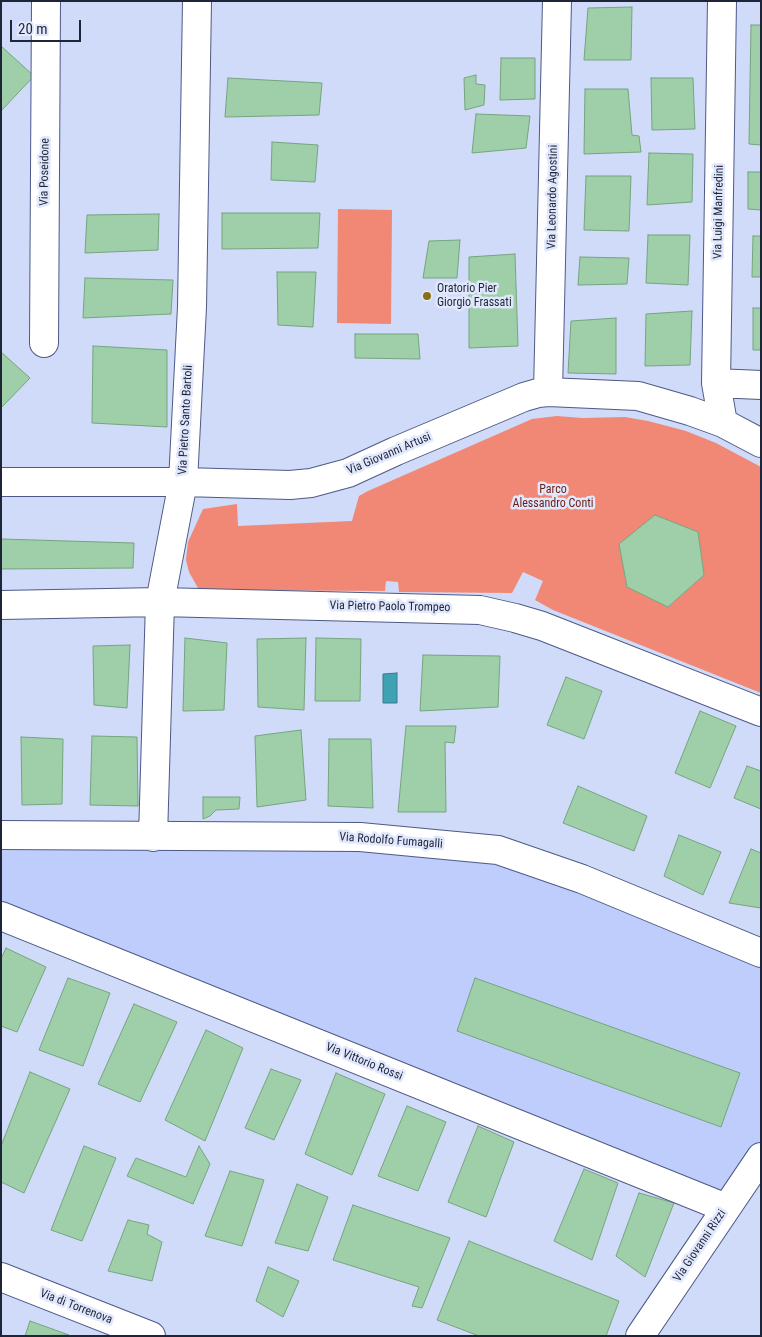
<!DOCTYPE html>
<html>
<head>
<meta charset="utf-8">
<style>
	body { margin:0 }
	#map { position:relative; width:762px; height:1337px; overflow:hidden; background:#d0daf9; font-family:"Roboto Condensed",sans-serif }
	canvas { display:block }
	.frame { position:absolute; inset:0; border:2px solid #1f2538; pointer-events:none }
	.scale { position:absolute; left:10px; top:20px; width:71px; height:22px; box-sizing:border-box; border:2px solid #1f2538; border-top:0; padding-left:6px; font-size:15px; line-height:18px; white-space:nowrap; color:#1f2538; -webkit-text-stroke:4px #e1e8fd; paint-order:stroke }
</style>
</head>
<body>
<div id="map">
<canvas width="762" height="1337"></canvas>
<div class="frame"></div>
<div class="scale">20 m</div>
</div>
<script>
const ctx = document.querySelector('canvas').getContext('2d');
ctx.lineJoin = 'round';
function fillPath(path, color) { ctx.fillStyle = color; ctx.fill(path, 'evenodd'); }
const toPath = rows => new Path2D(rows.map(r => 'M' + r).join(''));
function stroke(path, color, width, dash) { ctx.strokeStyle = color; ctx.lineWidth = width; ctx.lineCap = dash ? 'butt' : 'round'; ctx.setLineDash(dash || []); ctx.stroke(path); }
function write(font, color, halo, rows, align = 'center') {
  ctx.font = font + ' "Roboto Condensed",sans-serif'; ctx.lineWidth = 5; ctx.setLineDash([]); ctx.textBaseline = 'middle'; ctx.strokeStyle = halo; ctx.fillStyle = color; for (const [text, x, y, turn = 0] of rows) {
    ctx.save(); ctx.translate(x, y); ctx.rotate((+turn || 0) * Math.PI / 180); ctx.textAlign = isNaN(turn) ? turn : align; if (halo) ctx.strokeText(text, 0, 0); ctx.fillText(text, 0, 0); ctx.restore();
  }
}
const built = toPath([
	[1,834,498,850,761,953,761,1153,726,1208,1,916]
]);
const green = toPath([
	[338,209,392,210,391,324,337,323],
	[557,416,582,418,625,417,648,421,686,431,716,443,761,467,761,693,553,610,535,600,543,581,523,572,512,593,399,592,398,582,386,581,385,591,205,590,198,588,189,572,186,560,188,542,203,509,237,504,238,526,352,521,359,496,368,491,532,419],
	[655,515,698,532,704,575,668,607,627,587,619,544]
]);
const water = toPath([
	[397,673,397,703,383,703,383,674,397,673]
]);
const building = toPath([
	[632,7,631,60,584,60,588,8,632,7],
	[751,25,761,25,761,145,749,144,751,25],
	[1,46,34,76,1,111,1,46],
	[501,58,535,58,535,99,500,100,501,58],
	[476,75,476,84,485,85,484,105,465,110,464,78,476,75],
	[228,78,322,83,319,115,225,117,228,78],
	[651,78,693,78,695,129,652,130,651,78],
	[585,89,628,89,632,135,639,136,641,152,584,154,585,89],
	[476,114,530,116,526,148,472,153,476,114],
	[272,142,318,145,315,182,271,180,272,142],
	[649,153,693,154,692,202,647,205,649,153],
	[748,172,761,172,761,210,748,209,748,172],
	[586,176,631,176,629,231,584,230,586,176],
	[222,213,320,213,318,248,222,249,222,213],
	[159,214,158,250,85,253,87,215,159,214],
	[648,235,690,235,688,285,646,283,648,235],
	[753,236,761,236,761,277,752,277,753,236],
	[460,240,457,278,423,278,429,241,460,240],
	[515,254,518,346,469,348,469,257,515,254],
	[580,257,629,258,627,284,578,285,580,257],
	[277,272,316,272,313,327,278,325,277,272],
	[85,278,173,280,171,314,83,318,85,278],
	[753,308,761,308,761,350,753,350,753,308],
	[692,311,690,365,645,366,646,314,692,311],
	[616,318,616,374,568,373,571,321,616,318],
	[355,334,418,334,420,359,355,358,355,334],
	[93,346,167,350,167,427,92,423,93,346],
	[1,352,30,378,1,408,1,352],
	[655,515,698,532,704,575,668,607,627,587,619,544,655,515],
	[1,539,134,543,133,568,1,569,1,539],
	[185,638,227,643,224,710,183,711,185,638],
	[306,638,304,710,258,707,257,639,306,638],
	[316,638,361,639,360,701,315,701,316,638],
	[130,645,127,708,94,705,93,646,130,645],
	[423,655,500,656,498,707,420,711,423,655],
	[566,677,602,691,584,739,547,725,566,677],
	[700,711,736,726,710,788,675,773,700,711],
	[406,726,456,726,454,743,445,742,446,812,398,812,406,726],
	[301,730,306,800,257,807,255,736,301,730],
	[92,736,137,737,138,806,90,805,92,736],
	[21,737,63,739,62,804,22,805,21,737],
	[329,739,371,739,373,808,328,806,329,739],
	[747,766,761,771,761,809,734,798,747,766],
	[578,786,647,816,634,851,563,823,578,786],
	[203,797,240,797,239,809,216,810,210,816,203,819,203,797],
	[679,835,721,852,703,895,664,876,679,835],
	[751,849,761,853,761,908,729,903,751,849],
	[6,948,46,967,17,1032,1,1026,1,959,6,948],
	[68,978,110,993,83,1066,39,1050,68,978],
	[475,978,740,1073,721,1127,457,1031,475,978],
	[134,1004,177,1022,140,1102,98,1084,134,1004],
	[206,1030,243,1048,205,1141,165,1120,206,1030],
	[271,1069,301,1080,274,1140,245,1128,271,1069],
	[30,1072,70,1089,24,1193,1,1182,1,1146,30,1072],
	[336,1073,385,1094,352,1175,305,1154,336,1073],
	[407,1106,446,1122,418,1191,378,1176,407,1106],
	[478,1126,514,1142,486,1217,448,1202,478,1126],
	[84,1146,116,1158,82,1241,51,1230,84,1146],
	[199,1146,210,1164,193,1204,127,1176,136,1158,186,1177,199,1146],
	[584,1169,618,1183,592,1260,554,1241,584,1169],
	[230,1171,264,1180,242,1246,205,1236,230,1171],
	[297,1184,328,1197,308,1251,275,1243,297,1184],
	[639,1193,674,1203,645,1277,616,1256,639,1193],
	[353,1205,450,1238,422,1308,412,1306,419,1287,333,1260,353,1205],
	[128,1220,149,1225,147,1234,162,1242,152,1281,108,1271,128,1220],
	[469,1241,619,1301,606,1336,479,1336,437,1320,469,1241],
	[268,1267,299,1281,283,1317,256,1301,268,1267],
	[30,1321,69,1335,25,1336,30,1321]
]);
const minor = toPath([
	[722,1,716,383,723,423],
	[44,343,46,1],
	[716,383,761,385],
	[548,392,557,1],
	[1,482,183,482,290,485,311,483,348,473,396,451,524,397,538,393,548,392,638,396,690,411,723,423,761,443],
	[1,605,160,602,480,610,515,618,542,626,761,712],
	[1,835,360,837,498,850,582,879,761,953],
	[153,837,160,602,183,482,192,307,197,1],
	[1,916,726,1208],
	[1,1277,151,1336],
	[640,1336,761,1157]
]);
const markers = [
	[427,296,5,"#8b7013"]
];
const streetNames = [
	["Via Poseidone",45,172,-89],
	["Via Leonardo Agostini",553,197,-89],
	["Via Luigi Manfredini",719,212,-89],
	["Via Pietro Santo Bartoli",186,420,-87],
	["Via Giovanni Artusi",389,454,-23],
	["Via Pietro Paolo Trompeo",390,607,1],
	["Via Rodolfo Fumagalli",391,841,4],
	["Via Vittorio Rossi",364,1062,22],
	["Via Giovanni Rizzi",700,1246,-56],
	["Via di Torrenova",76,1307,21]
];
const poiNames = [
	["Oratorio Pier",437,289],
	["Giorgio Frassati",437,303]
];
const parkNames = [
	["Parco",553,490],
	["Alessandro Conti",553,504]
];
fillPath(built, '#becdfb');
fillPath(green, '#f18775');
fillPath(water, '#3fa2b3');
stroke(water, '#357c8e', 1);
fillPath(building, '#9fcfa9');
stroke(building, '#75a47f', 1);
stroke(minor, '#4d5a86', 30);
stroke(minor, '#fff', 28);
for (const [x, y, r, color] of markers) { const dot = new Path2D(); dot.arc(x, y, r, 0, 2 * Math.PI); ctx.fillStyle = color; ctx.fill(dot); stroke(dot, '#e1e8fd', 2); }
write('12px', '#1f2538', '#e1e8fd', streetNames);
write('12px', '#1f2538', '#e1e8fd', poiNames, 'left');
write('12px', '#6a1d12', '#e1e8fd', parkNames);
</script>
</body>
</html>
